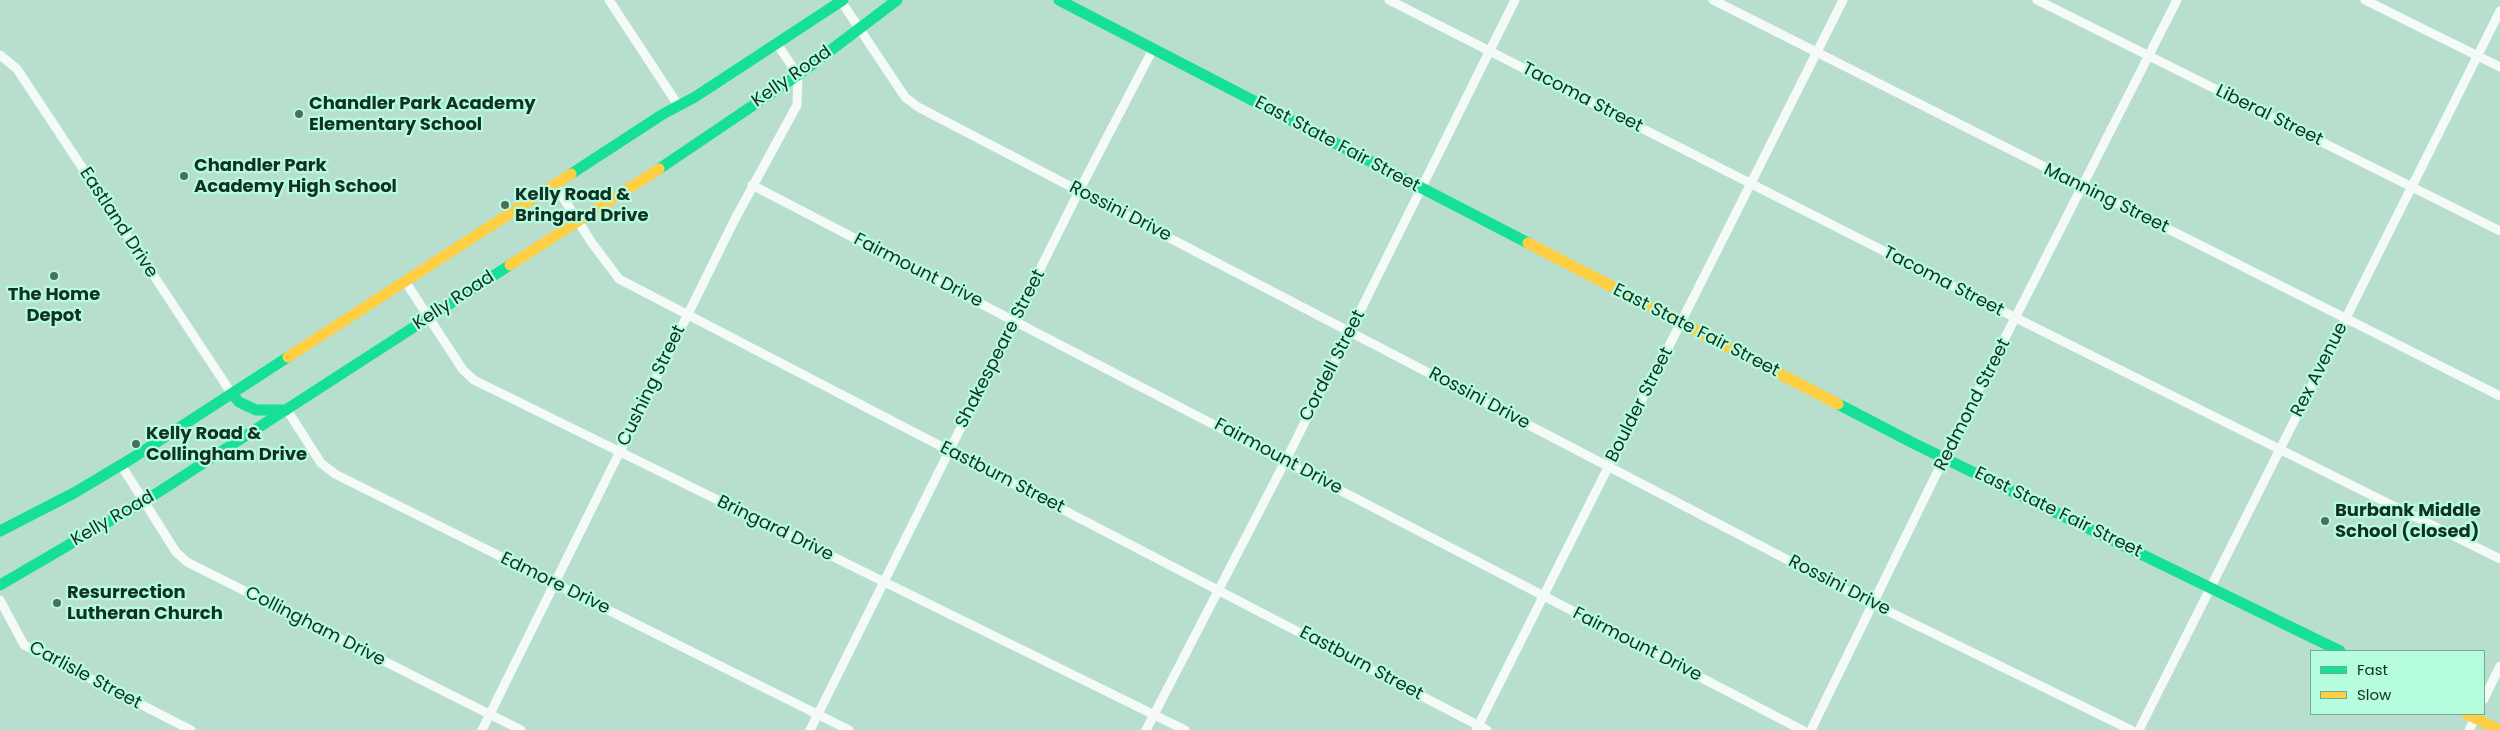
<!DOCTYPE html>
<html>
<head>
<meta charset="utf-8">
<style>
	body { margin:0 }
	#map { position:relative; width:2500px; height:730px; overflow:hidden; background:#b8dfce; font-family:Poppins,sans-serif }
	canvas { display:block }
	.legend { position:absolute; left:2310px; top:650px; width:175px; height:65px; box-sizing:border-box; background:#b5fddc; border:1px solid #74ab92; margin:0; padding:6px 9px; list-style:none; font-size:15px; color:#123024 }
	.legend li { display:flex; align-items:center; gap:10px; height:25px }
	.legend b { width:25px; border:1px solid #74ab92 }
</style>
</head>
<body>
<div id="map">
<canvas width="2500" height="730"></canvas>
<ul class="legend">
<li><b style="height:6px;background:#16e098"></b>Fast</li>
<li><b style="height:6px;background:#ffcf43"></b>Slow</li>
</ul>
</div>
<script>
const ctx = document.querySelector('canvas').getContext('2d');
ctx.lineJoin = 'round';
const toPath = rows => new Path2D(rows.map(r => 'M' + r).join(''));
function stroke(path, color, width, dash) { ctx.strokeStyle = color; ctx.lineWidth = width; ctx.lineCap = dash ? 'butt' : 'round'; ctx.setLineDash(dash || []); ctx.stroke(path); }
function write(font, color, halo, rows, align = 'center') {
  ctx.font = font + ' Poppins,sans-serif'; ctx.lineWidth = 4.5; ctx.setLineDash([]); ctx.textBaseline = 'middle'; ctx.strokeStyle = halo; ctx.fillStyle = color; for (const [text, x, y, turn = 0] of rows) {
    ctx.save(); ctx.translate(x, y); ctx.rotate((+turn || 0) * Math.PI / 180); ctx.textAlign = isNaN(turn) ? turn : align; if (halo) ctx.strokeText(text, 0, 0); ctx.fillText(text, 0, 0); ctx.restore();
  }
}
const street = toPath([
	[609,0,678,105],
	[1389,0,2002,311,2500,559],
	[1713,0,2500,396],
	[2037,0,2500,231],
	[2365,0,2500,67],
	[841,1,905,97,918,107,1857,596,2131,730],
	[0,55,17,69,232,394],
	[555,185,592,243,619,279,1487,730],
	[752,185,1802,730],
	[405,281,463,370,474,380,1185,730],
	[287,410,321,463,335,474,849,730],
	[121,465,176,552,187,562,521,730],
	[0,600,24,645,191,730],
	[2484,699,2500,666],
	[482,730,735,219,797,105,798,75,777,44],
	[810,730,1079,191,1153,49],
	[1146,730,1290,452,1515,0],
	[1476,730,1843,0],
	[1811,730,1951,444,2177,0],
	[2139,730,2500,11],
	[2469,730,2477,714]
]);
const fast = toPath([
	[1059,0,1528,243],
	[659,169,798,75,897,0],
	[571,174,663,114,695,97,843,0],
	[232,394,239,402,256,410,286,410],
	[1838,404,1913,443,2340,651],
	[0,531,74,493,131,459,288,357],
	[0,585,154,495,510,265]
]);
const slow = toPath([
	[1528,243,1838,404],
	[510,265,659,169],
	[288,357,571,174],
	[2467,714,2499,730]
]);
const markers = [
	[299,114,5,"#4c6d60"],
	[184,176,5,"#4c6d60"],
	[505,205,5,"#4c6d60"],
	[54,276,5,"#4c6d60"],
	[136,444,5,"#4c6d60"],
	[2325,521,5,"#4c6d60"],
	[57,603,5,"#4c6d60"]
];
const streetNames = [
	["Kelly Road",792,77,-35],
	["Tacoma Street",1582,98,27],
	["Liberal Street",2269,116,26],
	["East State Fair Street",1337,145,28],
	["Manning Street",2106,199,26],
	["Rossini Drive",1120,212,27],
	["Eastland Drive",118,223,57],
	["Fairmount Drive",918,271,27],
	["Tacoma Street",1943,282,27],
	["Kelly Road",454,301,-33],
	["East State Fair Street",1696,331,27],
	["Shakespeare Street",1001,349,-63],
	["Cordell Street",1333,366,-63],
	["Rex Avenue",2320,370,-63],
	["Cushing Street",652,386,-64],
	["Rossini Drive",1479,399,28],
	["Boulder Street",1640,405,-63],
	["Redmond Street",1973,405,-63],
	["Fairmount Drive",1278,457,28],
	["Eastburn Street",1002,478,27],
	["East State Fair Street",2058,513,26],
	["Kelly Road",113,519,-30],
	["Bringard Drive",775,529,26],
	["Edmore Drive",555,584,26],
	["Rossini Drive",1839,586,27],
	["Collingham Drive",315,627,27],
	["Fairmount Drive",1637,645,27],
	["Eastburn Street",1361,664,28],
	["Carlisle Street",85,676,28]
];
const poiNames = [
	["Chandler Park Academy",309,104],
	["Elementary School",309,125],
	["Chandler Park",194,166],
	["Academy High School",194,187],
	["Kelly Road &",515,195],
	["Bringard Drive",515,216],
	["The Home",54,295,"center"],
	["Depot",54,316,"center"],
	["Kelly Road &",146,434],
	["Collingham Drive",146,455],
	["Burbank Middle",2335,511],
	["School (closed)",2335,532],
	["Resurrection",67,593],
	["Lutheran Church",67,614]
];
stroke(street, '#f4faf8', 9);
stroke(fast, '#16e098', 11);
stroke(slow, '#ffcf43', 11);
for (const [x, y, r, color] of markers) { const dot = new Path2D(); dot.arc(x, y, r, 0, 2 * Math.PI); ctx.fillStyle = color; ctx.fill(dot); stroke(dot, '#b5fddc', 2); }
write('18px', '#123024', '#b5fddc', streetNames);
write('bold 18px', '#123024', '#b5fddc', poiNames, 'left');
</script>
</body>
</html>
